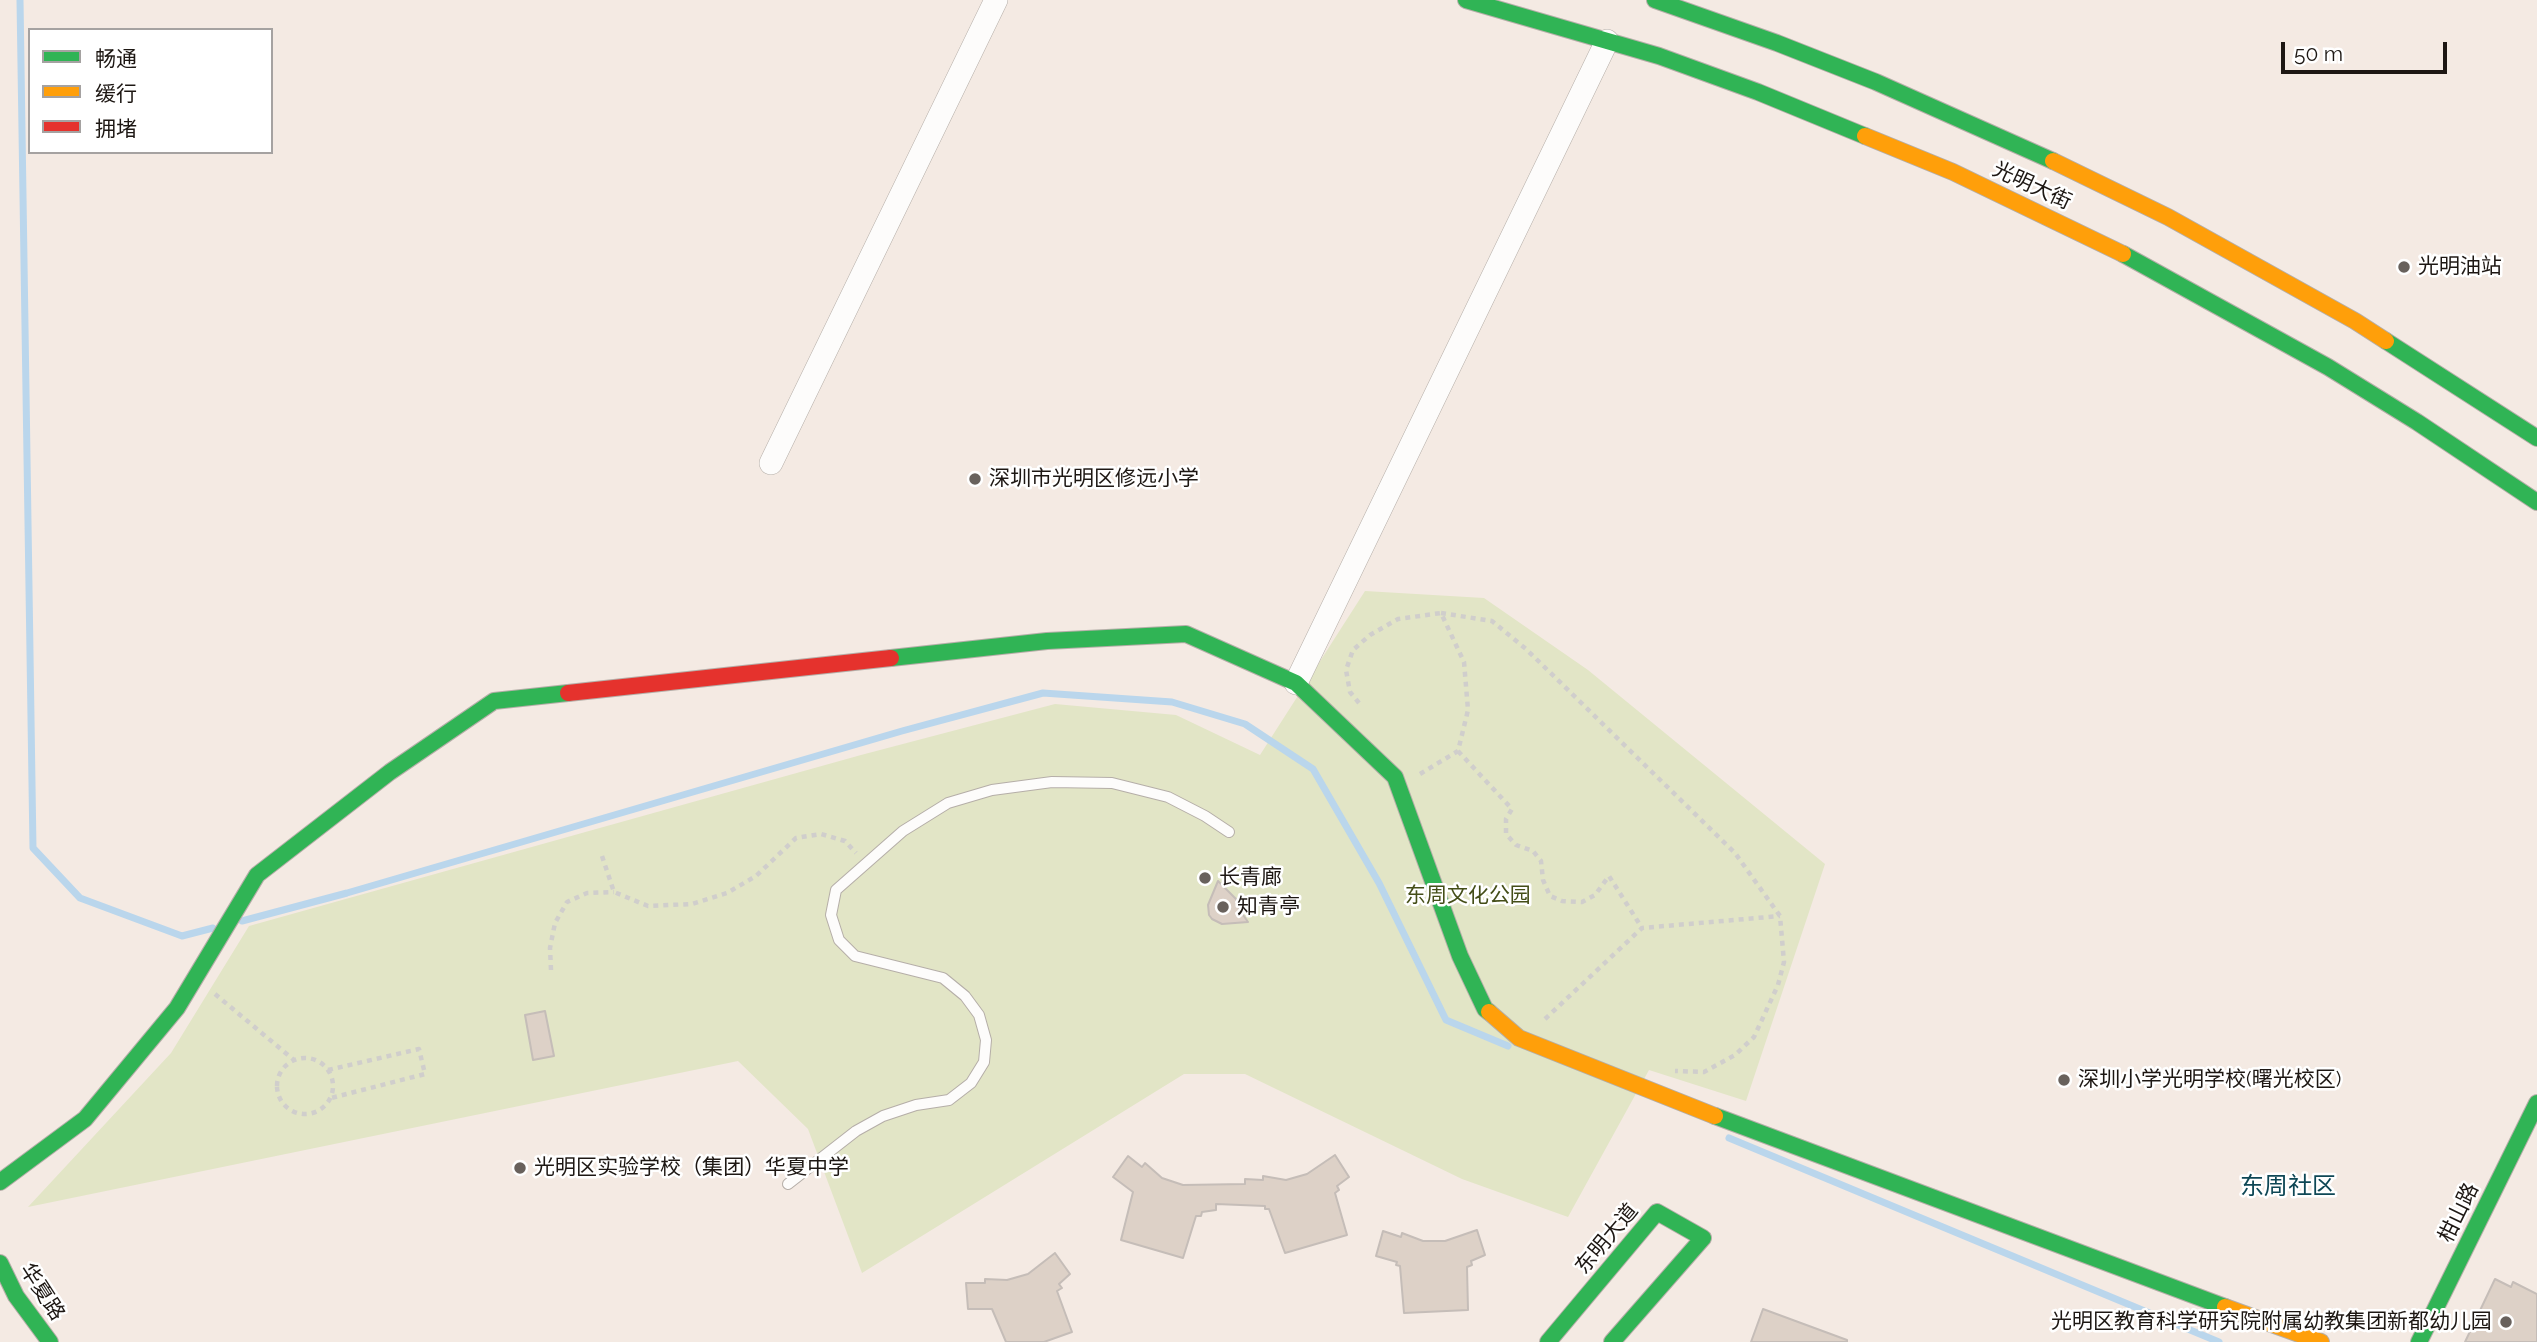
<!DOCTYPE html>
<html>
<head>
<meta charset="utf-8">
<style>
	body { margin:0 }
	#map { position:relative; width:2537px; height:1342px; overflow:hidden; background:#f4eae3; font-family:Raleway,"Noto Sans SC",sans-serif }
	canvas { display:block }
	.legend { position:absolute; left:28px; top:28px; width:245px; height:126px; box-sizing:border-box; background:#fff; border:2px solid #a5a2a1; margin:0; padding:9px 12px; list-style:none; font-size:21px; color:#1d1713 }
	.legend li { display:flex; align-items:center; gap:14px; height:35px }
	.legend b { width:35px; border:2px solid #a5a2a1 }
	.scale { position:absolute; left:2281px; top:42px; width:166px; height:32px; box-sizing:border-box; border:4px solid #1d1713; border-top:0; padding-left:9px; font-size:21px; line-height:24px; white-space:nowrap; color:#1d1713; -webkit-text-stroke:5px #fff; paint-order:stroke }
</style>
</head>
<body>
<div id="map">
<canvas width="2537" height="1342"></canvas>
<ul class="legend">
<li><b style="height:9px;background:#30b455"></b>畅通</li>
<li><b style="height:9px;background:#ff9f0a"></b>缓行</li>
<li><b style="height:9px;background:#e5322d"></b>拥堵</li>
</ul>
<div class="scale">50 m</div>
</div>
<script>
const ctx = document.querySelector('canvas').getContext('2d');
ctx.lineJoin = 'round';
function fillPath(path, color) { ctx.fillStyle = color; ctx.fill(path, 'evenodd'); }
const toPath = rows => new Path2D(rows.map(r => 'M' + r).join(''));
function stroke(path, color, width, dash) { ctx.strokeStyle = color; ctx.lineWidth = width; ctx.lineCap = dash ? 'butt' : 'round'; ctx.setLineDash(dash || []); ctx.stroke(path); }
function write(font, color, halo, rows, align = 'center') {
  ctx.font = font + ' Raleway,"Noto Sans SC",sans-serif'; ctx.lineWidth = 5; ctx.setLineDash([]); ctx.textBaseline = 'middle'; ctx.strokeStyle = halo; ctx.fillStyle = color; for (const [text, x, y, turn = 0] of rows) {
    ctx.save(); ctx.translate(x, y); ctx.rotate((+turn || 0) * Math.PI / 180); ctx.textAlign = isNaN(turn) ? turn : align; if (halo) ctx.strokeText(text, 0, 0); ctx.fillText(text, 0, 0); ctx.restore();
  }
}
const green = toPath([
	[1365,591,1484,598,1588,670,1825,864,1746,1101,1649,1070,1568,1217,1462,1179,1245,1074,1184,1074,862,1273,808,1129,738,1061,28,1207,171,1053,249,926,861,755,1055,704,1176,715,1260,755]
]);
const stream = toPath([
	[20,0,33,848,80,898,182,936,213,928],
	[242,921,347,893,902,731,1043,693,1172,702,1245,724,1313,769,1379,883,1446,1020,1508,1046],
	[1729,1138,2219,1342]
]);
const building = toPath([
	[1218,881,1236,899,1239,909,1248,922,1222,924,1212,919,1209,915,1208,905,1218,881],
	[545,1011,554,1056,533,1060,525,1015,545,1011],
	[1335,1155,1349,1177,1337,1186,1339,1190,1335,1193,1347,1235,1285,1253,1269,1209,1265,1209,1265,1206,1216,1204,1216,1210,1202,1212,1201,1216,1196,1216,1183,1258,1121,1240,1133,1192,1113,1177,1128,1156,1142,1167,1145,1163,1162,1178,1183,1185,1245,1184,1245,1179,1263,1180,1263,1176,1286,1180,1307,1174,1335,1155],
	[1477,1230,1485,1255,1471,1261,1472,1265,1467,1267,1468,1310,1404,1313,1400,1266,1396,1265,1397,1262,1376,1256,1383,1231,1401,1237,1402,1233,1423,1241,1445,1241,1477,1230],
	[1055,1253,1070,1274,1059,1284,1062,1288,1057,1291,1072,1332,1044,1342,1006,1342,992,1309,968,1309,966,1283,985,1283,985,1279,1007,1280,1028,1274,1055,1253],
	[2495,1279,2511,1287,2513,1282,2537,1294,2537,1342,2465,1342,2495,1279],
	[1763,1309,1847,1340,1847,1342,1751,1342,1763,1309]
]);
const path = toPath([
	[1441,613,1492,621,1526,649,1735,853,1780,916,1784,962,1778,985,1754,1037,1735,1055,1704,1072,1675,1071],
	[1359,703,1350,692,1346,670,1353,650,1370,635,1398,619,1441,613,1464,662,1468,710,1458,751,1420,774],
	[1458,751,1512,809,1506,819,1506,834,1516,845,1533,851,1541,861,1543,880,1550,896,1562,901,1582,902,1595,895,1609,876,1642,928],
	[602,856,614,892,648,906,692,904,727,893,756,876,796,838,821,834,845,841,856,853],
	[551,970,550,948,555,923,567,902,587,893,614,892],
	[215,994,294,1060],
	[1545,1019,1642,928,1780,916],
	'277 1086a28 28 0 1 1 56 0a28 28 0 1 1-56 0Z',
	[328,1070,419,1049,425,1074,331,1098]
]);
const lane = toPath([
	[788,1184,856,1131,883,1116,916,1105,949,1100,971,1083,984,1062,986,1040,979,1015,965,996,943,978,855,956,839,940,831,915,836,890,903,831,948,803,992,790,1052,782,1112,783,1168,797,1205,816,1229,832]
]);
const street = toPath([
	[771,463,996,0],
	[1296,683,1607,41]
]);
const fast = toPath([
	[1466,0,1659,56,1758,92,1865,136],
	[1655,0,1777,43,1876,82,2053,161],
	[2123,254,2328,367,2417,422,2537,502],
	[2386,341,2537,438],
	[891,658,1047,641,1186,634,1296,683,1395,777,1460,956,1485,1009,1489,1012],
	[1715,1116,2225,1307],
	[0,1182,85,1119,177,1008,257,875,390,772,494,701,568,693],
	[0,1263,16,1296,50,1342],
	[1548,1342,1657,1212,1703,1238,1612,1342],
	[2419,1342,2537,1103]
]);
const slow = toPath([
	[1865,136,1953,172,2123,254],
	[2053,161,2168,217,2355,321,2386,341],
	[1489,1012,1519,1038,1715,1116],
	[2225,1307,2321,1342]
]);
const jam = toPath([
	[568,693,891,658]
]);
const markers = [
	[2404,267,7,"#68615c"],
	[975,479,7,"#68615c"],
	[1205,878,7,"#68615c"],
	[1223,907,7,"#68615c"],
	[2064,1080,7,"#68615c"],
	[520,1168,7,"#68615c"],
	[2506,1322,7,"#68615c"]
];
const streetNames = [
	["光明大街",2032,186,25],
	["柑山路",2459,1213,-64],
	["东明大道",1607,1239,-50],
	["华夏路",42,1292,57]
];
const poiNames = [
	["光明油站",2418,267],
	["深圳市光明区修远小学",989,479],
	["长青廊",1219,878],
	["知青亭",1237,907],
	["深圳小学光明学校(曙光校区)",2078,1080],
	["光明区实验学校（集团）华夏中学",534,1168],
	["光明区教育科学研究院附属幼教集团新都幼儿园",2492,1322,"right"]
];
const parkNames = [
	["东周文化公园",1468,896]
];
const quarterNames = [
	["东周社区",2288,1187]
];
fillPath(green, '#e2e5c6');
stroke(stream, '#bad6ec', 7);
fillPath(building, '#ddd1c7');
stroke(building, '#c5bdb8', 2);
stroke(lane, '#b5aea8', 12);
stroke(street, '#b5aea8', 24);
stroke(fast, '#b5aea8', 18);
stroke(slow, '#b5aea8', 18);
stroke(jam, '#b5aea8', 18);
stroke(path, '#d0cecc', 4.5, [5, 5]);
stroke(lane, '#fdfcfb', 10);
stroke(street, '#fdfcfb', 23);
stroke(fast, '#30b455', 16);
stroke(slow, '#ff9f0a', 16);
stroke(jam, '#e5322d', 16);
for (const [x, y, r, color] of markers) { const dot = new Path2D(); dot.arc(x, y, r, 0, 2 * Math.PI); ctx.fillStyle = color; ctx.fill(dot); stroke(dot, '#fff', 2.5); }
write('21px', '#1d1713', '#fff', streetNames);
write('21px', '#1d1713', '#fff', poiNames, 'left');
write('21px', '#444e18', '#fff', parkNames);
write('24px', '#0e4755', '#fff', quarterNames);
</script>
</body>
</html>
